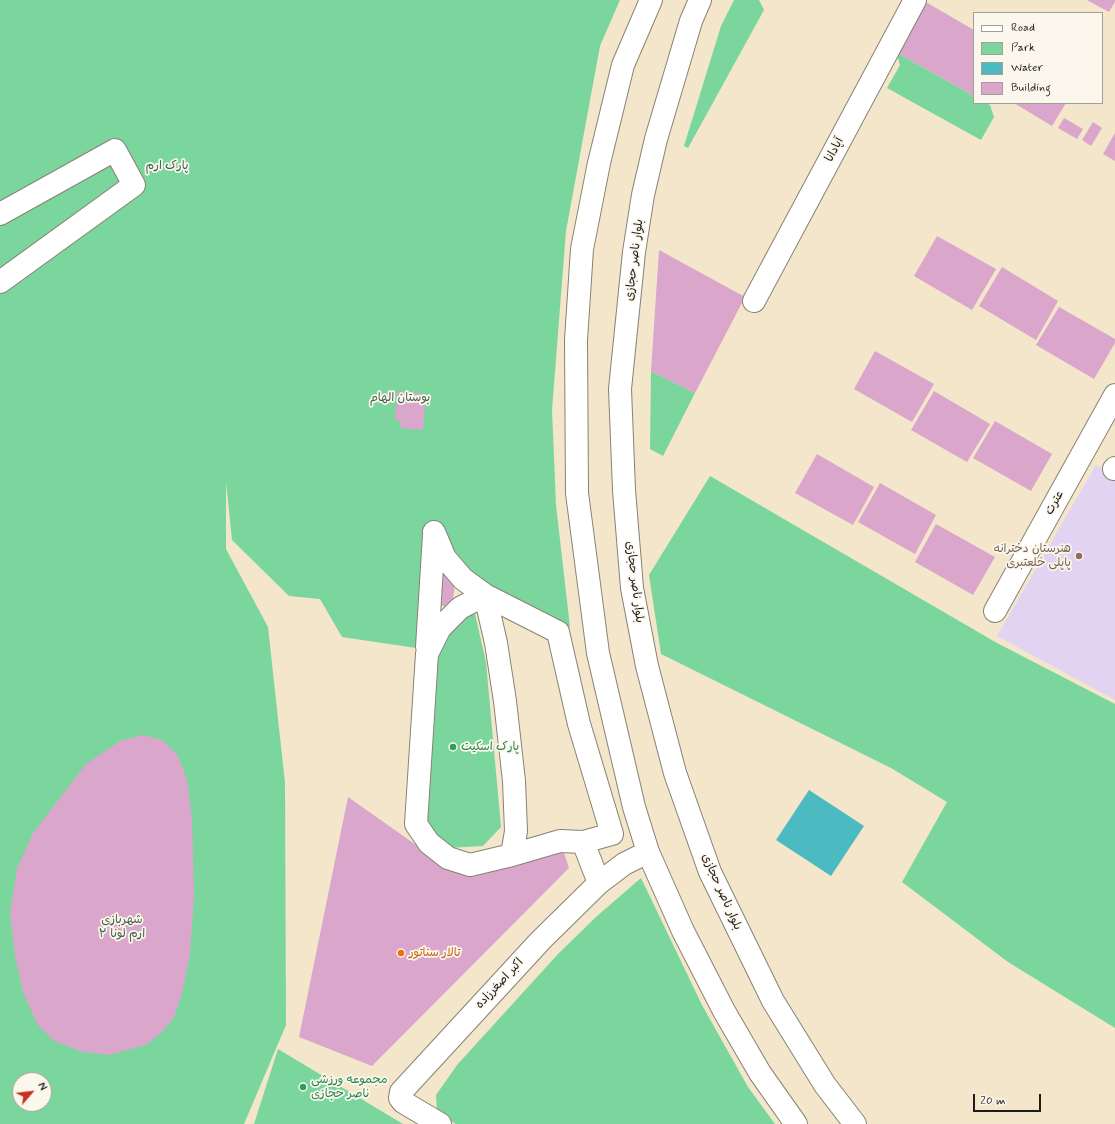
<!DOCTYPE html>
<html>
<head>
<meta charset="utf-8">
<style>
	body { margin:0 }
	#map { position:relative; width:1115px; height:1124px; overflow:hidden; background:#f3e6cb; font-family:Mynerve,sans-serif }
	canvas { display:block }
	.legend { position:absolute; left:973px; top:12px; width:130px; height:92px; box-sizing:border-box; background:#fbf7ec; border:1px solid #a29f99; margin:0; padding:5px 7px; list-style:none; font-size:12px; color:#1c1c1c }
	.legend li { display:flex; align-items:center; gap:8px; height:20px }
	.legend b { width:20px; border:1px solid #a29f99 }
	.north { position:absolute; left:12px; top:1072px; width:40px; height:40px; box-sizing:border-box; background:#fbf7ec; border:1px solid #a29f99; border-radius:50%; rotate:62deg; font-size:11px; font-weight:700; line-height:16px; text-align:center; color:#1c1c1c }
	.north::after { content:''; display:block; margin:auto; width:14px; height:18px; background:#c8321e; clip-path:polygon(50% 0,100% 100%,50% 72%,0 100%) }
	.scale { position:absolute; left:973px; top:1094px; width:68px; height:18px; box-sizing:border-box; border:2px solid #1c1c1c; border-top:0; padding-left:5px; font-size:12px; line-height:14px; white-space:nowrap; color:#1c1c1c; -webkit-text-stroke:3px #fbf7ec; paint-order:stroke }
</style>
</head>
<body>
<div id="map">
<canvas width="1115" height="1124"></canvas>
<ul class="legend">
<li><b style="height:5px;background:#fff"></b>Road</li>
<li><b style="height:11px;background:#7bd69d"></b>Park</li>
<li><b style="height:11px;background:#4cbbc1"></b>Water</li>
<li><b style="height:11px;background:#daa6cb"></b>Building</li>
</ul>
<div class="north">N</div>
<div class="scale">20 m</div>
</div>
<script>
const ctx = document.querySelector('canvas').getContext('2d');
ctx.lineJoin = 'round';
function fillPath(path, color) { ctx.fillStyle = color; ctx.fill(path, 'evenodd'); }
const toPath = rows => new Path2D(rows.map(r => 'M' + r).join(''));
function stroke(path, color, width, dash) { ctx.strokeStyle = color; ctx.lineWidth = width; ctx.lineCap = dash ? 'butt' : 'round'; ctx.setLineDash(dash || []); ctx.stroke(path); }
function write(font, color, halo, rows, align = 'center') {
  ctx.font = font + ' Mynerve,"Playpen Sans Arabic",sans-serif'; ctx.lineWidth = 3.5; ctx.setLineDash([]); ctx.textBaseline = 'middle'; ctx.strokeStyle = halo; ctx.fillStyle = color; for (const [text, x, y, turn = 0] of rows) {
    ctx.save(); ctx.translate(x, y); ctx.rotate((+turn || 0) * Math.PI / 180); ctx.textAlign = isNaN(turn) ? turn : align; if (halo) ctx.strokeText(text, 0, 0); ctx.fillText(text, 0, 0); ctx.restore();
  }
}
const built = toPath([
	[1096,465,1115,475,1115,700,997,636]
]);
const green = toPath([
	[0,0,620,0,600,46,566,231,552,410,556,505,570,627,475,579,455,558,422,549,416,648,342,637,320,599,289,596,232,540,226,482,226,549,268,627,285,783,286,1025,244,1124,0,1124],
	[20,1080,44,1080,44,1104,20,1104],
	[734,0,759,0,764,10,688,148,684,146,721,26],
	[896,52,974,96,974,103,986,103,990,105,994,117,981,140,887,88,900,65],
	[651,371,695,393,663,456,650,449],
	[710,476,997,643,1115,704,1115,1028,1008,962,902,882,947,802,891,768,661,654,649,575],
	[464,602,475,614,486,662,501,827,483,846,448,848,411,812,414,681],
	[641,878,702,1005,748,1087,775,1124,456,1124,437,1113,436,1095,457,1065,558,954,597,916],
	[278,1049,403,1124,254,1124]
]);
const water = toPath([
	[809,790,864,826,831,876,776,840]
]);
const building = toPath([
	[1087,0,1115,0,1115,2,1109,12],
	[924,1,974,30,974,96,896,52],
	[1014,103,1066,103,1052,126],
	[1064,118,1083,129,1077,139,1058,128],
	[1093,122,1102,128,1091,146,1082,140],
	[1115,133,1115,161,1103,154],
	[937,236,996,269,972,310,914,276],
	[659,250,745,297,695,393,651,371],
	[1002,267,1058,301,1036,340,979,306],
	[1059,307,1115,339,1115,343,1094,379,1036,345],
	[875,351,934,384,912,422,854,389],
	[934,391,990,424,967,462,911,430],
	[397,392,426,394,423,430,400,428,401,421,395,420],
	[995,421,1052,454,1031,491,973,458],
	[817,454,874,487,853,525,795,493],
	[880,483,936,515,915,554,858,522],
	[936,524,995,557,973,595,915,562],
	[438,574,456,576,452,607,434,605],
	[142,735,162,740,177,754,187,779,192,819,194,896,190,954,182,994,174,1017,162,1032,146,1045,109,1055,83,1052,54,1041,37,1024,23,992,15,956,10,913,17,868,33,833,86,764,120,741],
	[348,797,436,859,560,841,569,868,372,1066,299,1037]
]);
const minor = toPath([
	[0,214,115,150,134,185,0,282],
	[754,301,915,0],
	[1114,469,1115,468],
	[434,532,445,558,463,579,485,595,558,632,579,724,612,834,583,842],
	[995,611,1115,395],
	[427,647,434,535],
	[512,855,516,831,514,781,505,701,496,643,485,595,460,608,440,628,427,654,416,824,429,843,448,858,470,865,512,855,560,841,583,842,599,883],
	[440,1124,403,1102,400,1098,401,1092,541,940,599,883,624,864,648,852]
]);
const major = toPath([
	[651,0,623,65,599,163,582,249,576,340,577,493,598,653,634,807,648,852,683,931,724,1011,760,1073,796,1124],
	[700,0,691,21,656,139,643,195,634,252,620,389,624,490,632,588,647,666,675,773,710,872,773,1001,825,1085,855,1124]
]);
const markers = [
	[1079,556,4,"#8d6e63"],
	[453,747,4,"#2e9e5b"],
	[401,953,4,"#e8710a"],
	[303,1087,4,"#2e9e5b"]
];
const streetNames = [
	["آپادانا",835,150,-62],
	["بلوار ناصر حجازی",635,260,-83],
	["عترت",1055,503,-61],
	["بلوار ناصر حجازی",634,582,83],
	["بلوار ناصر حجازی",721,892,66],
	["اکبر اصغرزاده",500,984,-47]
];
const parkNames = [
	["پارک ارم",167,166],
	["بوستان الهام",400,398],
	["شهربازی",122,920],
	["ارم لونا ۲",122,934]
];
const educationNames = [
	["هنرستان دخترانه",1071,549],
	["پاپلی خلعتبری",1071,563]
];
const leisureNames = [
	["پارک اسکیت",461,747],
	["مجموعه ورزشی",311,1080],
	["ناصر حجازی",311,1094]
];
const foodNames = [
	["تالار سناتور",409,953]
];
fillPath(built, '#e3d3f2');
fillPath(green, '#7bd69d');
fillPath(water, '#4cbbc1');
fillPath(building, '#daa6cb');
stroke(minor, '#888174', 24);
stroke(major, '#888174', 24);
stroke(minor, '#fff', 22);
stroke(major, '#fff', 22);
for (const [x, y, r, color] of markers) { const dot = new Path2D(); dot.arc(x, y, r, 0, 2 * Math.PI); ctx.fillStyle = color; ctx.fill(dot); stroke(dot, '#fbf7ec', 1.5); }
write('12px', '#1c1c1c', '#fbf7ec', streetNames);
write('12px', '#3d5d49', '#fbf7ec', parkNames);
write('12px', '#785e54', '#fbf7ec', educationNames, 'right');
write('12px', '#27864d', '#fbf7ec', leisureNames, 'left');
write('12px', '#c56008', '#fbf7ec', foodNames, 'left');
</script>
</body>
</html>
